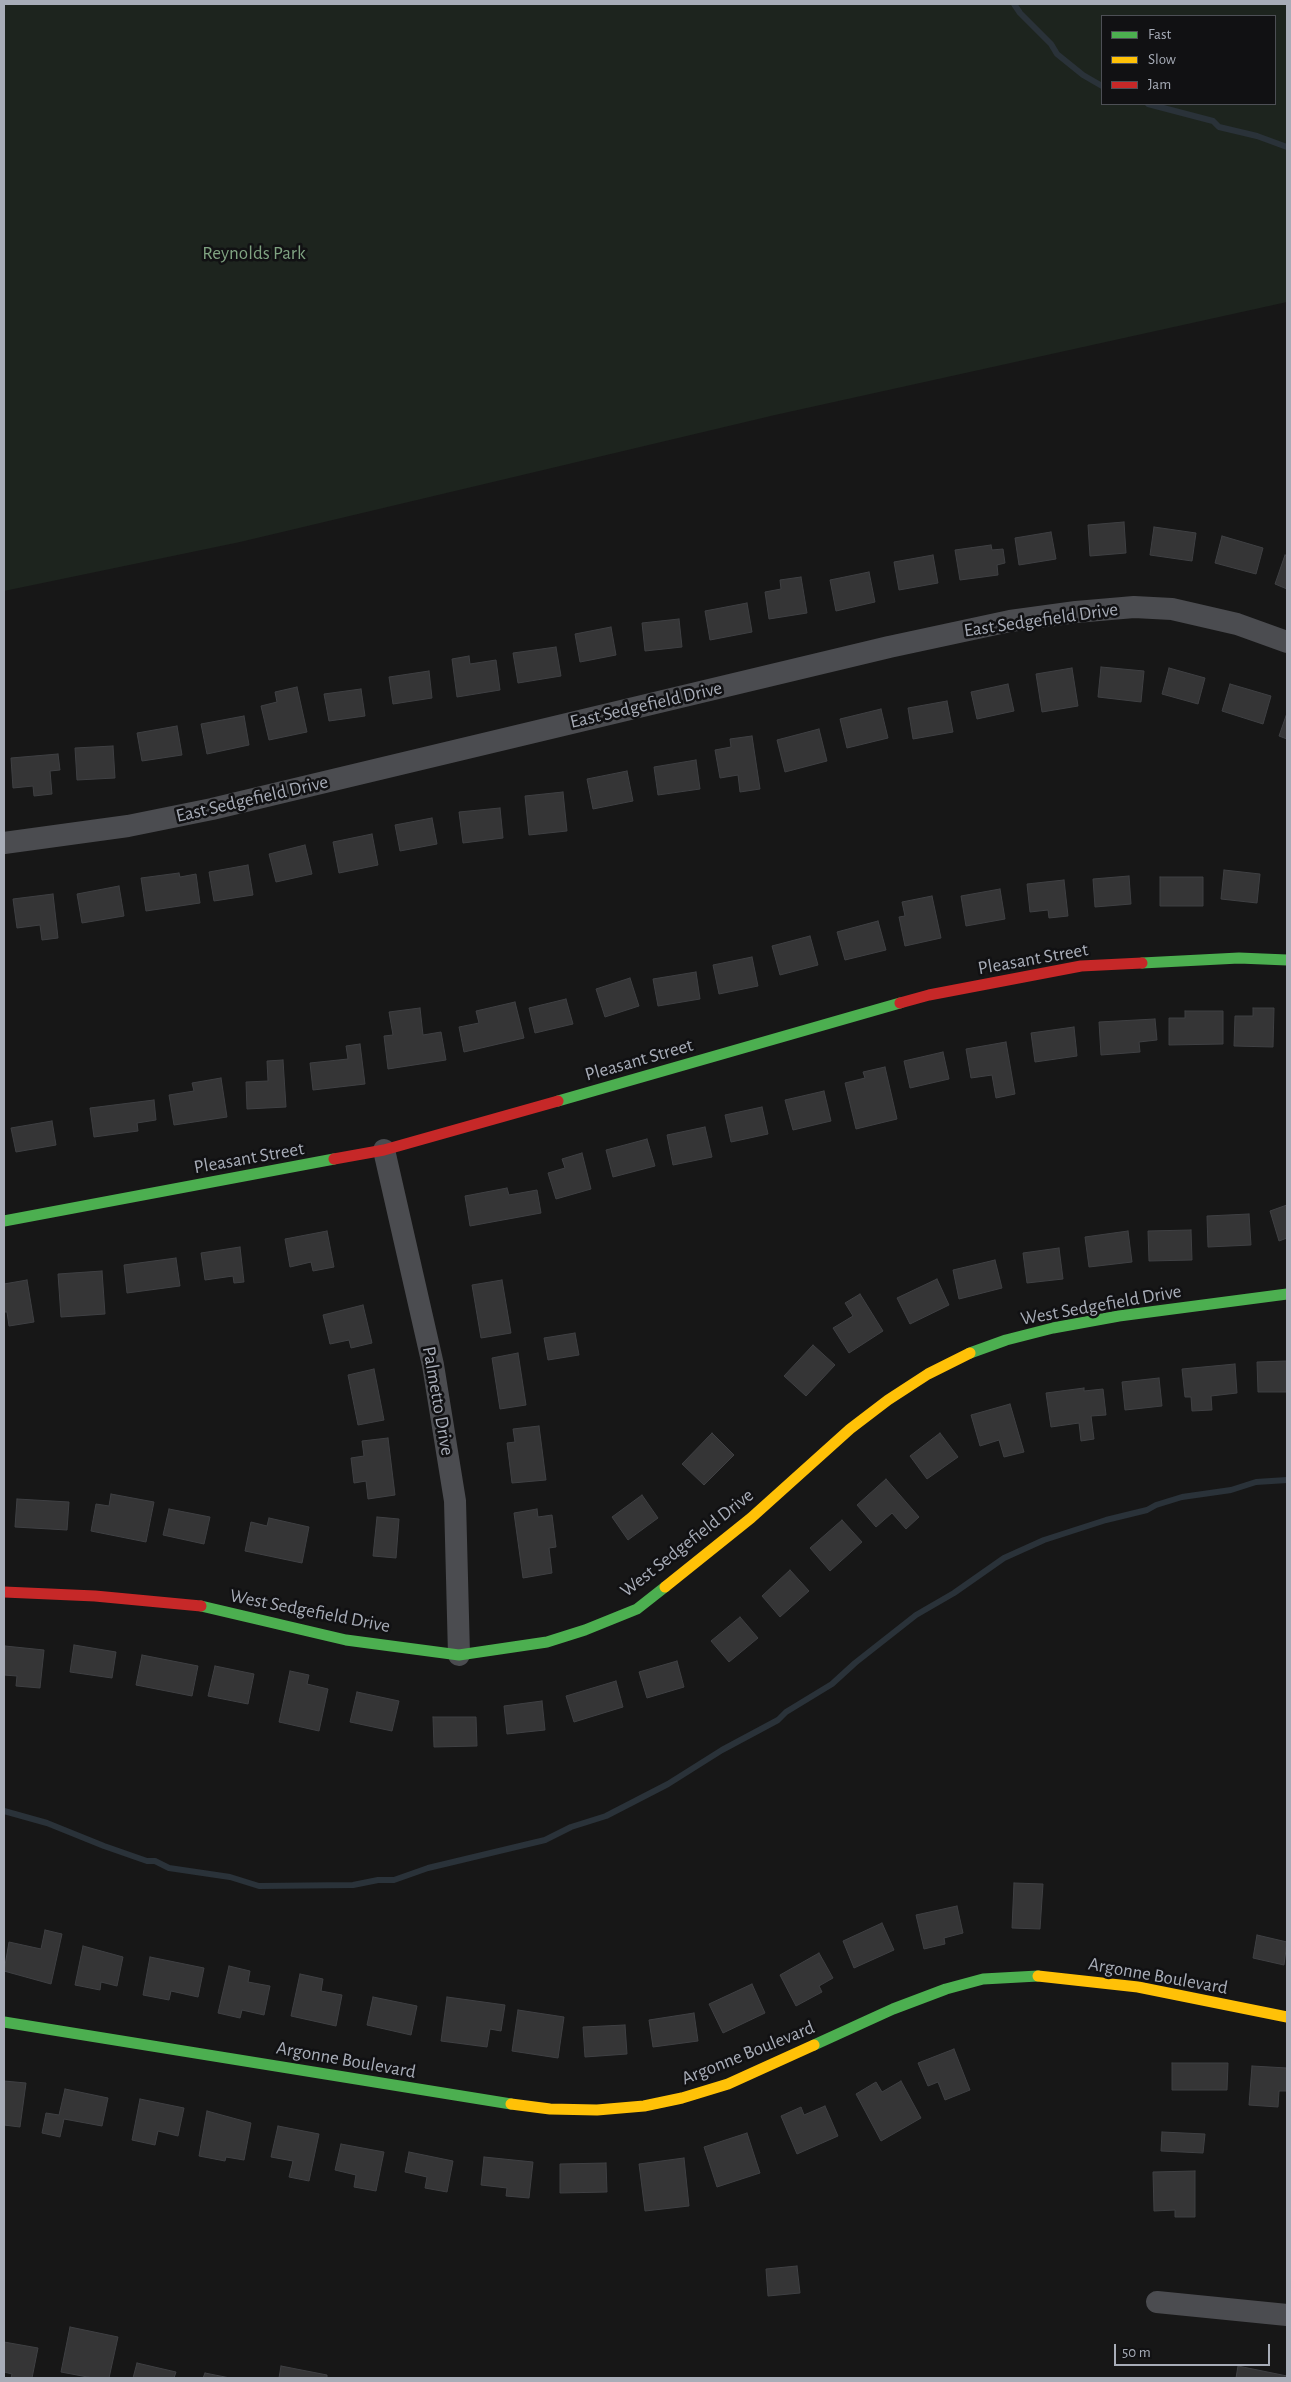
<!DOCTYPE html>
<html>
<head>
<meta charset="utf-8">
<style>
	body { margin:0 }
	#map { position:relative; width:1291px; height:2382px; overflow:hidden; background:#171717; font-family:"Alegreya Sans",sans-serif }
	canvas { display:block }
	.frame { position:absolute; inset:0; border:5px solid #a8adb8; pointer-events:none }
	.legend { position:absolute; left:1101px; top:15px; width:175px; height:90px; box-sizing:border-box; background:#111113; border:1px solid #4d4f55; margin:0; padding:6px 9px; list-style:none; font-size:15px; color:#a8adb8 }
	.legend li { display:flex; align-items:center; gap:10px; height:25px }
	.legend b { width:25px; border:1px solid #4d4f55 }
	.scale { position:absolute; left:1114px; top:2344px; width:156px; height:22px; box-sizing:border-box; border:2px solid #a8adb8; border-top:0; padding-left:6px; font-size:15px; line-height:18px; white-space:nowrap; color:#a8adb8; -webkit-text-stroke:4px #111113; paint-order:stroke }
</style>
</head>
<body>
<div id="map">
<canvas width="1291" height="2382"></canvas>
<div class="frame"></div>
<ul class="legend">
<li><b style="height:6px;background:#4caf50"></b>Fast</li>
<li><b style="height:6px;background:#ffc107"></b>Slow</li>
<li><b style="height:6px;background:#c62828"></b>Jam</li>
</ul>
<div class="scale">50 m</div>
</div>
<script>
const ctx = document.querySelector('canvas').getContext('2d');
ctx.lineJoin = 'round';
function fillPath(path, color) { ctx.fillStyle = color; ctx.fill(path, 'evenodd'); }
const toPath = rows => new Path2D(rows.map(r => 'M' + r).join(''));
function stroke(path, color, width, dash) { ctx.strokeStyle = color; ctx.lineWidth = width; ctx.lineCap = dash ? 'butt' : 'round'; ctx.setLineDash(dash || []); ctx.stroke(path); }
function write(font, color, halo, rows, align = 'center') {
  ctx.font = font + ' "Alegreya Sans",sans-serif'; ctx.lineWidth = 5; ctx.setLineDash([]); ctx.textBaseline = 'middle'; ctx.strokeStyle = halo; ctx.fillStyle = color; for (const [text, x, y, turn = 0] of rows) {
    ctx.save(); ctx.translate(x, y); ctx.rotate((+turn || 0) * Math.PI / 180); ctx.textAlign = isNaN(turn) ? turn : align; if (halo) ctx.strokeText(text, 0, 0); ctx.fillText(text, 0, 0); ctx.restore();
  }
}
const green = toPath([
	[4,4,1287,4,1287,302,775,415,240,542,4,591],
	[1102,16,1275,16,1275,104,1102,104]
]);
const stream = toPath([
	[1014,4,1020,13,1051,44,1057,54,1083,75,1102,86],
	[1148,104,1213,121,1219,127,1257,136,1287,147],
	[4,1811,47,1823,104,1846,147,1861,155,1861,169,1868,230,1877,259,1886,353,1885,378,1880,394,1880,428,1868,545,1840,571,1827,606,1816,668,1784,722,1750,778,1720,786,1712,832,1684,855,1663,916,1615,954,1593,1004,1558,1044,1540,1106,1520,1147,1510,1156,1505,1182,1497,1231,1490,1256,1482,1287,1480]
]);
const building = toPath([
	[1124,522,1126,553,1090,556,1088,525,1124,522],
	[1154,527,1196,533,1192,561,1150,555,1154,527],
	[1051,532,1056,559,1019,565,1015,538,1051,532],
	[1222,536,1263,548,1256,574,1215,563,1222,536],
	[991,545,992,550,1003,549,1005,563,997,565,998,575,960,580,955,550,991,545],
	[933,555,938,583,899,590,894,562,933,555],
	[1285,555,1287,556,1287,589,1275,584,1285,555],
	[869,572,875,602,836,611,830,580,869,572],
	[801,577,807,613,769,619,765,592,781,589,780,580,801,577],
	[747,603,752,632,710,640,705,611,747,603],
	[679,619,682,647,645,651,642,623,679,619],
	[611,627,616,655,580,662,575,634,611,627],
	[556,647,561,676,518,683,513,653,556,647],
	[469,656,470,664,496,660,500,690,457,697,452,659,469,656],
	[1101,667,1144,671,1141,702,1098,697,1101,667],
	[1072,668,1078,706,1042,712,1036,674,1072,668],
	[1169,668,1205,678,1198,704,1162,694,1169,668],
	[429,671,432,698,393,704,389,677,429,671],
	[1008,684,1014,711,977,719,971,692,1008,684],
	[1230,684,1271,696,1263,724,1222,711,1230,684],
	[297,687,307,732,269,740,261,706,277,702,275,692,297,687],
	[361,689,365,716,329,721,324,694,361,689],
	[947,701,953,732,913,739,908,708,947,701],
	[881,709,888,738,847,748,840,719,881,709],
	[1287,713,1287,739,1279,736,1287,713],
	[244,716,249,745,207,754,201,724,244,716],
	[177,726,182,755,142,761,137,733,177,726],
	[819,729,827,761,785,772,777,740,819,729],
	[752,736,760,789,740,792,738,775,720,778,715,750,731,747,730,739,752,736],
	[113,746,115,778,77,780,75,748,113,746],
	[58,754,60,770,50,771,52,794,34,796,33,786,13,788,11,758,58,754],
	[696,760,700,789,658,795,654,767,696,760],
	[627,771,633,801,593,809,587,779,627,771],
	[563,792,567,831,529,835,525,796,563,792],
	[500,808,503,838,463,843,459,812,500,808],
	[432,818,437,844,400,851,395,825,432,818],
	[372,834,378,865,339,873,333,842,372,834],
	[305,845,312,874,276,882,269,854,305,845],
	[248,865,253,895,214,901,209,872,248,865],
	[1224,870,1260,874,1257,903,1221,899,1224,870],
	[179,873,180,877,196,874,200,903,146,911,141,878,179,873],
	[1129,876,1131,904,1095,907,1093,879,1129,876],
	[1160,877,1203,877,1203,906,1160,906,1160,877],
	[1064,880,1068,916,1049,918,1048,910,1030,912,1027,884,1064,880],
	[119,886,124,916,82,923,77,894,119,886],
	[1000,889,1005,919,966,926,961,896,1000,889],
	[53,894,58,938,42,940,40,925,17,928,13,899,53,894],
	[932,896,941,938,905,946,899,917,905,916,902,902,932,896],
	[878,921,886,950,845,960,837,932,878,921],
	[810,936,818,965,780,975,772,946,810,936],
	[752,957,758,986,719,994,713,965,752,957],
	[696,972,700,999,658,1006,653,979,696,972],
	[630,978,639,1006,605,1017,596,989,630,978],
	[566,999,573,1024,535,1033,529,1008,566,999],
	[515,1002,524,1038,464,1052,459,1027,479,1023,476,1011,515,1002],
	[420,1008,423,1035,441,1032,446,1060,388,1069,384,1036,393,1035,389,1012,420,1008],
	[1253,1008,1274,1008,1273,1047,1234,1046,1235,1016,1253,1016,1253,1008],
	[1185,1011,1223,1011,1223,1044,1169,1045,1169,1018,1185,1018,1185,1011],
	[1155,1019,1157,1040,1139,1042,1140,1052,1101,1055,1099,1022,1155,1019],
	[1074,1027,1077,1056,1035,1062,1031,1033,1074,1027],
	[1006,1042,1015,1094,996,1098,992,1075,971,1078,966,1049,1006,1042],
	[360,1044,365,1084,313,1090,310,1063,348,1059,346,1046,360,1044],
	[943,1052,949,1079,910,1088,904,1061,943,1052],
	[283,1060,286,1107,247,1109,246,1082,268,1081,267,1061,283,1060],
	[885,1067,897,1119,856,1129,845,1083,865,1078,863,1072,885,1067],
	[221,1078,227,1117,174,1125,169,1095,194,1091,192,1083,221,1078],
	[824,1091,831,1121,793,1130,785,1100,824,1091],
	[154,1100,156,1120,137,1123,138,1131,94,1137,90,1108,154,1100],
	[762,1107,768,1134,731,1142,725,1115,762,1107],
	[52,1121,56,1145,16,1152,11,1128,52,1121],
	[705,1127,712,1157,673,1165,667,1135,705,1127],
	[647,1139,655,1166,613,1177,606,1150,647,1139],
	[582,1153,591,1189,556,1199,548,1173,565,1168,562,1159,582,1153],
	[507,1188,509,1195,537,1190,541,1213,470,1226,465,1196,507,1188],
	[1287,1205,1287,1238,1279,1241,1270,1211,1287,1205],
	[1249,1214,1251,1245,1208,1247,1207,1216,1249,1214],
	[1191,1230,1192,1260,1149,1261,1148,1231,1191,1230],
	[327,1231,334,1267,313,1271,311,1262,290,1267,285,1239,327,1231],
	[1128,1231,1132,1262,1089,1267,1085,1237,1128,1231],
	[240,1247,244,1282,234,1283,233,1276,205,1280,201,1253,240,1247],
	[1059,1248,1063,1279,1027,1283,1023,1253,1059,1248],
	[176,1258,180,1286,127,1293,124,1265,176,1258],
	[995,1260,1002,1288,959,1299,953,1270,995,1260],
	[102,1271,105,1314,61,1317,58,1274,102,1271],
	[937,1279,949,1305,910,1324,897,1298,937,1279],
	[27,1280,34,1322,9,1326,7,1312,4,1312,4,1284,27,1280],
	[502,1280,511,1333,481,1338,472,1285,502,1280],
	[860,1294,883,1331,849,1353,833,1328,853,1316,845,1303,860,1294],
	[363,1305,372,1343,351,1348,349,1340,330,1344,323,1315,363,1305],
	[575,1333,579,1355,548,1360,544,1338,575,1333],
	[813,1345,835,1365,806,1396,784,1376,813,1345],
	[518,1353,526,1405,500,1409,492,1358,518,1353],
	[1287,1361,1287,1392,1258,1392,1257,1362,1287,1361],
	[1235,1364,1237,1393,1211,1396,1212,1410,1192,1411,1191,1397,1185,1397,1182,1369,1235,1364],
	[374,1369,384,1420,358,1425,348,1375,374,1369],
	[1159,1378,1162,1406,1125,1410,1122,1382,1159,1378],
	[1084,1388,1084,1391,1103,1389,1106,1415,1091,1416,1094,1439,1081,1441,1079,1423,1051,1427,1046,1393,1084,1388],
	[1010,1404,1024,1452,1004,1457,999,1440,980,1446,971,1415,1010,1404],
	[539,1426,546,1480,512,1483,507,1443,515,1442,513,1429,539,1426],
	[712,1433,734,1455,704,1485,682,1464,712,1433],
	[940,1433,958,1457,927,1479,910,1456,940,1433],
	[388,1438,395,1495,368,1499,366,1481,354,1483,351,1458,364,1456,362,1441,388,1438],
	[886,1479,919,1517,906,1529,892,1513,876,1527,857,1505,886,1479],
	[111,1494,154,1502,146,1542,91,1531,96,1504,109,1506,111,1494],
	[642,1495,658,1518,628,1540,612,1517,642,1495],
	[17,1499,69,1502,67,1530,15,1527,17,1499],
	[169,1509,210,1517,204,1544,163,1535,169,1509],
	[537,1509,538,1517,552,1515,556,1547,549,1548,552,1573,523,1578,514,1513,537,1509],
	[377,1517,399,1519,396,1558,373,1556,377,1517],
	[269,1518,309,1527,302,1563,245,1551,251,1522,267,1526,269,1518],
	[842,1520,862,1542,830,1571,810,1548,842,1520],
	[790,1570,809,1591,780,1617,762,1596,790,1570],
	[740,1617,758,1638,729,1662,711,1641,740,1617],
	[74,1645,116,1652,112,1678,70,1672,74,1645],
	[5,1646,44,1650,40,1688,16,1686,17,1676,4,1675,5,1646],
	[142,1655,198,1666,192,1696,136,1685,142,1655],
	[677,1661,684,1687,647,1698,639,1672,677,1661],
	[215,1666,254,1674,248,1704,208,1696,215,1666],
	[290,1671,309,1675,307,1684,328,1689,319,1731,279,1722,290,1671],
	[616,1681,623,1707,574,1722,566,1696,616,1681],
	[357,1692,399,1701,392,1731,350,1722,357,1692],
	[542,1701,545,1730,507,1734,504,1706,542,1701],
	[433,1717,476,1717,477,1746,434,1747,433,1717],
	[1014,1883,1043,1884,1040,1929,1012,1928,1014,1883],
	[957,1906,963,1933,944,1938,945,1944,924,1949,916,1915,957,1906],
	[882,1923,894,1950,854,1968,843,1941,882,1923],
	[45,1930,62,1934,51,1984,4,1971,9,1942,41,1949,45,1930],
	[1257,1935,1287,1942,1284,1965,1253,1958,1257,1935],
	[83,1946,123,1957,117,1986,101,1982,100,1990,75,1985,83,1946],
	[819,1953,833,1978,819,1986,822,1992,796,2006,780,1975,819,1953],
	[150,1957,204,1968,198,1997,171,1991,169,2000,143,1995,150,1957],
	[229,1966,250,1971,248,1982,270,1986,264,2015,242,2010,240,2018,218,2013,229,1966],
	[300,1974,323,1979,321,1991,342,1995,336,2026,291,2016,300,1974],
	[752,1984,765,2013,723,2033,709,2004,752,1984],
	[373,1997,417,2006,411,2035,367,2025,373,1997],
	[447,1997,505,2005,501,2031,490,2029,487,2047,441,2041,447,1997],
	[518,2010,564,2017,558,2058,512,2051,518,2010],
	[694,2013,698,2041,653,2047,649,2020,694,2013],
	[625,2025,627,2054,585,2057,583,2027,625,2025],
	[954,2049,970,2090,945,2100,938,2082,928,2086,918,2063,954,2049],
	[1172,2063,1228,2063,1227,2090,1172,2090,1172,2063],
	[1252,2066,1287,2068,1287,2091,1279,2091,1278,2107,1249,2105,1252,2066],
	[4,2081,26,2083,20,2127,4,2125,4,2081],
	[901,2081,921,2118,881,2141,856,2094,876,2082,882,2092,901,2081],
	[65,2089,108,2098,102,2126,64,2119,60,2137,42,2133,46,2113,59,2115,65,2089],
	[140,2099,184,2108,178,2136,158,2131,155,2145,132,2140,140,2099],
	[825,2106,838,2136,797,2154,781,2116,801,2107,804,2115,825,2106],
	[207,2111,251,2123,244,2160,226,2157,225,2161,199,2156,207,2111],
	[278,2126,319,2134,309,2181,289,2177,293,2161,271,2157,278,2126],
	[1162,2132,1205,2134,1203,2153,1161,2151,1162,2132],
	[747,2133,760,2173,717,2187,704,2147,747,2133],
	[341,2144,384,2152,376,2191,354,2187,356,2175,335,2170,341,2144],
	[409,2152,453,2161,447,2192,425,2188,427,2177,405,2172,409,2152],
	[484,2157,533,2162,529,2198,506,2196,507,2188,481,2185,484,2157],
	[684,2158,689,2206,645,2211,639,2164,684,2158],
	[606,2163,607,2192,560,2193,560,2164,606,2163],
	[1195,2171,1195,2217,1175,2217,1175,2210,1154,2211,1153,2172,1195,2171],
	[797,2266,800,2293,768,2296,766,2269,797,2266],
	[70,2327,118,2337,109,2378,93,2378,61,2372,70,2327],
	[4,2342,38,2348,32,2378,11,2378,12,2374,4,2372,4,2342],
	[137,2363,176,2372,174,2378,133,2378,137,2363],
	[281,2366,327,2375,327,2378,279,2378,281,2366],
	[1238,2366,1287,2376,1287,2378,1236,2378,1238,2366],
	[205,2373,230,2378,203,2378,205,2373]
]);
const street = toPath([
	[4,843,128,826,212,809,889,647,1010,621,1076,612,1134,607,1172,609,1237,624,1287,642],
	[384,1150,433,1365,455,1501,459,1655],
	[1157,2302,1287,2315]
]);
const fast = toPath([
	[1142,963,1239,958,1287,960],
	[558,1101,900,1003],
	[4,1221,334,1159],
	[970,1353,1006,1340,1053,1328,1119,1316,1287,1294],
	[201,1606,346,1640,459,1655,547,1642,585,1630,637,1609,665,1587],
	[4,2022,511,2104],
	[814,2045,893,2009,946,1989,983,1979,1038,1976]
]);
const slow = toPath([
	[665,1587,751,1518,850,1429,888,1400,928,1374,970,1353],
	[1038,1976,1138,1987,1287,2017],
	[511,2104,550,2109,597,2110,644,2106,682,2098,728,2084,814,2045]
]);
const jam = toPath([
	[900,1003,929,995,1081,966,1142,963],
	[334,1159,384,1150,558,1101],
	[4,1592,95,1596,201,1606]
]);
const parkNames = [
	["Reynolds Park",254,253]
];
const streetNames = [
	["East Sedgefield Drive",1041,620,-8],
	["East Sedgefield Drive",646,705,-13],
	["East Sedgefield Drive",252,799,-13],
	["Pleasant Street",1033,959,-10],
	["Pleasant Street",639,1060,-16],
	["Pleasant Street",249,1158,-10],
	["West Sedgefield Drive",1101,1305,-10],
	["Palmetto Drive",438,1401,80],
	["West Sedgefield Drive",687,1543,-38],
	["West Sedgefield Drive",310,1611,11],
	["Argonne Boulevard",1158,1976,10],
	["Argonne Boulevard",748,2053,-22],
	["Argonne Boulevard",346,2060,10]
];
fillPath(green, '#1d241e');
stroke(stream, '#2a3239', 6);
fillPath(building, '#353536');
stroke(building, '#3f4043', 1);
stroke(street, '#4b4c50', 22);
stroke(fast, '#4caf50', 11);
stroke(slow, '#ffc107', 11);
stroke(jam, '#c62828', 11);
write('19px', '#7fa381', '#111113', parkNames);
write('19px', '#a8adb8', '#111113', streetNames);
</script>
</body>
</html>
